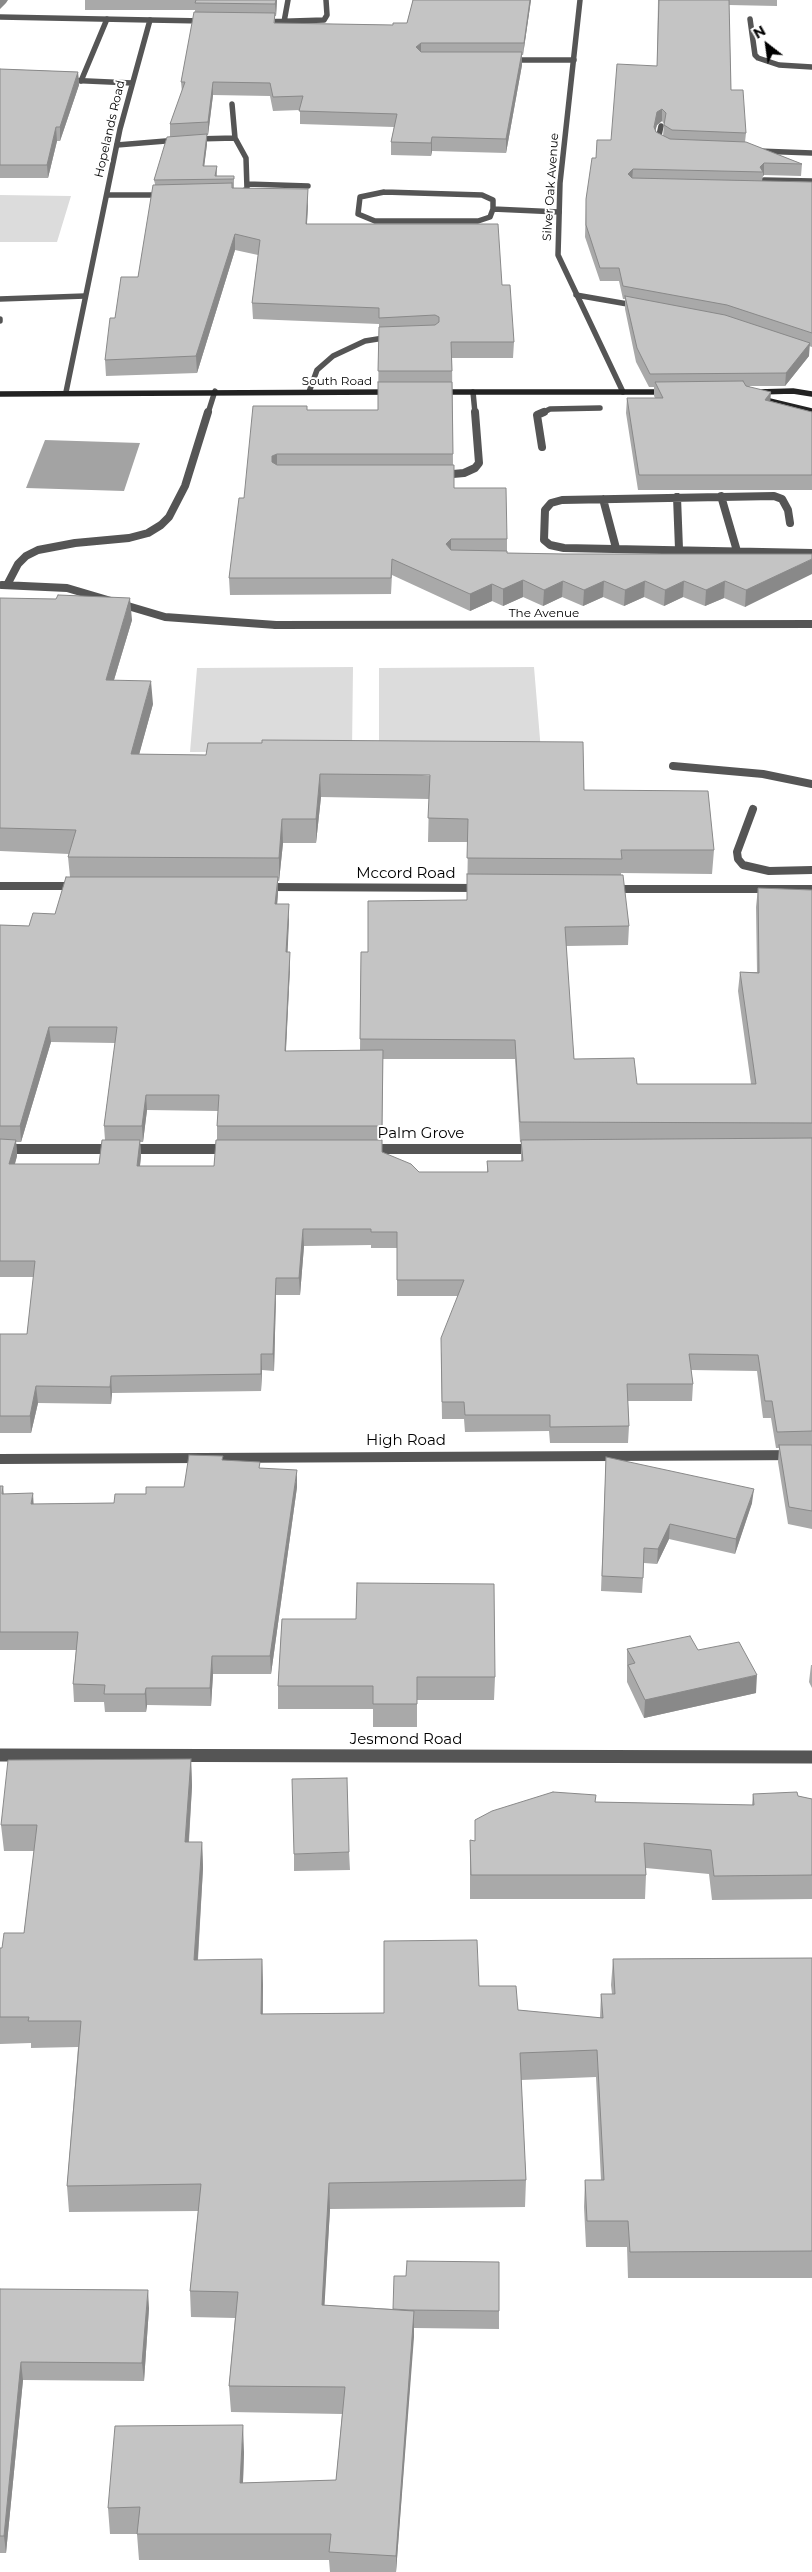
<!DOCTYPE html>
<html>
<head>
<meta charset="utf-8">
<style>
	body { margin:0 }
	#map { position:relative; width:812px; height:2572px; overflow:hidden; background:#fff; font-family:Montserrat,sans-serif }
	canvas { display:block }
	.north { position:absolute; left:742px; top:20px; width:50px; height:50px; -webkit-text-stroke:4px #fff; paint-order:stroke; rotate:330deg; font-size:14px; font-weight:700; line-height:20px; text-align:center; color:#000 }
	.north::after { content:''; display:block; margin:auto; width:18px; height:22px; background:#000; clip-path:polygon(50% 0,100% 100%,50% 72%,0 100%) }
</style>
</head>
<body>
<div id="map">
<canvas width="812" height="2572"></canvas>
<div class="north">N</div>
</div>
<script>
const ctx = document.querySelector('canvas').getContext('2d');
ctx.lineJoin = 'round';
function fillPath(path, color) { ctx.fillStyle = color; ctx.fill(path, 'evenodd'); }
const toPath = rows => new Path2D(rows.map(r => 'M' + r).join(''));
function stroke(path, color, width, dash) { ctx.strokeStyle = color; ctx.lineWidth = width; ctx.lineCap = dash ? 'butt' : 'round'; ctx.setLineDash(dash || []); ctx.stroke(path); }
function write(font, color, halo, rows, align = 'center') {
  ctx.font = font + ' Montserrat,sans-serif'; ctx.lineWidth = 4; ctx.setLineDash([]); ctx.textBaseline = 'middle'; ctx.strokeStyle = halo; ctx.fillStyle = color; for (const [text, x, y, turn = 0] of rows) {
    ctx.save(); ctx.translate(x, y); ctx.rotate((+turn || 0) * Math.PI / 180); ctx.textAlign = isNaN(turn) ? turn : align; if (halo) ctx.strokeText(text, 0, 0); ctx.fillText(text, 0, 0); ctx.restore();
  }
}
const green = toPath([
	[0,195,71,196,57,242,0,242],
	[353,667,352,751,190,752,197,668],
	[534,667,541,751,379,752,379,668]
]);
const water = toPath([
	[45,440,140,443,124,491,26,488]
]);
const serviceFar1 = toPath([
	[750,19,755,55,758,58,779,65,812,67],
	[150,20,204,21],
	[261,22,324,20,327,15,326,0],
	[284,22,288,0],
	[510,60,574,60],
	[81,81,107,19],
	[661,126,658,140,662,144],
	[235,138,246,158,247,189,237,194],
	[195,139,235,138,232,104],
	[117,145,178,140],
	[758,151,812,153],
	[764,180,812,181],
	[247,184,308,186],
	[384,192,482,195,493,200,493,209,490,217,478,221,375,221,358,214,360,197,384,192],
	[107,195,163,195],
	[493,209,559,212],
	[576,295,639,306],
	[0,299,85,296],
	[0,319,0,321],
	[309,392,317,370,333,356,365,341,390,337],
	[473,392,475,413],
	[208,413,215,391],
	[542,413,550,409,600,408]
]);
const service = toPath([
	[542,447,537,415,544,412],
	[442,475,464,473,475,468,479,463,475,412],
	[721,496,737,551],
	[677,497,679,549],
	[603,499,616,548],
	[790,523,788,510,782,499,774,496,562,500,551,503,545,510,544,540,550,545,564,548,812,553],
	[2,585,67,588,165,617,276,625],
	[7,585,18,564,26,556,38,550,75,543,129,538,148,533,161,525,169,517,185,486,208,412],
	[673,766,763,774,812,784],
	[753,809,737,852,738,859,743,865,769,871,812,870]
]);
const minorFar3 = toPath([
	[580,0,560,183,558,255,623,392],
	[0,17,150,20,120,129,66,392],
	[65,80,132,83]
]);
const minorFar2 = toPath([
	[276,625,812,624],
	[0,886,76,886],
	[266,887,479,888],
	[613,889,812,889]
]);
const minorFar1 = toPath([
	[0,1149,114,1149],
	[128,1149,229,1149],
	[368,1149,534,1149],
	[0,1459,812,1455]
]);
const minor = toPath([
	[0,1755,812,1757]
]);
const secondary = toPath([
	[438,392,666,392],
	[758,392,793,391,812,394],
	[0,394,391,392],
	[757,398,812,411]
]);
const wall = toPath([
	[85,0,277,0,276,16,275,16,275,23,393,25,407,23,413,0,531,0,523,55,522,55,522,65,506,153,432,151,431,156,391,155,391,142,394,127,300,124,300,110,273,111,270,96,213,95,208,135,207,135,207,144,204,166,217,166,217,176,234,176,234,188,308,205,307,224,502,285,514,342,513,358,452,358,453,465,454,488,507,539,507,553,564,554,812,554,745,607,724,598,705,606,683,597,664,606,644,597,624,606,603,597,583,606,562,597,543,606,523,597,503,606,492,601,470,611,392,575,391,594,230,595,229,578,244,498,307,410,378,410,379,324,253,319,252,303,258,255,235,250,197,373,106,376,105,360,115,318,138,277,155,184,154,180,170,137,170,124,182,92,181,82,195,12,195,10,85,10],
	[658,0,777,0,777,6,729,5,731,90,746,133,745,142,802,164,801,176,764,175,763,176,762,181,812,182,812,347,809,346,809,356,785,386,749,386,770,401,812,412,812,490,638,490,626,413,627,398,655,398,654,396,654,387,649,387,636,362,625,309,625,299,623,299,619,281,600,281,585,237,586,199,596,158,611,140,657,66],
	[662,121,664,124,663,136,656,132,655,130,657,125],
	[0,69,78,72,79,85,60,141,57,141,48,178,0,178],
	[0,598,132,620,114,680,153,704,139,754,206,755,584,790,714,850,712,874,621,873,629,926,628,945,566,946,574,1059,637,1084,751,1084,738,991,740,972,757,972,756,907,758,888,812,890,812,1529,788,1524,778,1462,779,1448,776,1448,771,1418,763,1418,757,1371,691,1370,693,1384,692,1401,628,1401,629,1426,628,1443,550,1443,549,1431,465,1432,464,1419,442,1419,441,1355,458,1296,397,1296,397,1248,371,1248,371,1245,304,1246,300,1295,276,1295,274,1371,262,1370,261,1391,112,1393,111,1404,38,1403,31,1433,0,1433,0,1334,27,1334,34,1277,0,1277,0,925,29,926,55,914,70,877,68,857,69,854,0,851],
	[321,797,429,799,428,842,468,842,467,900,368,952,361,952,360,1050,286,1051,290,967,287,952,289,919,277,904,278,893,278,881,279,881,283,843,316,843],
	[51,1042,115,1043,104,1126,105,1140,99,1164,15,1164,17,1156,16,1142,21,1142],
	[383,1059,515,1059,520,1142,521,1142,521,1161,487,1161,487,1172,419,1172,382,1153],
	[147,1110,218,1111,217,1126,217,1140,214,1166,140,1166,141,1156,140,1142,143,1142],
	[606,1457,752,1503,735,1554,669,1539,657,1564,644,1563,642,1593,601,1591],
	[223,1460,260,1468,297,1487,271,1674,213,1674,211,1706,147,1705,146,1712,105,1712,104,1702,74,1702,73,1684,76,1650,0,1650,0,1486,3,1486,4,1494,34,1504,114,1503,146,1494,184,1487],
	[282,1619,495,1677,494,1700,417,1700,417,1727,373,1727,373,1709,278,1709,278,1686],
	[627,1649,698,1650,756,1693,644,1718,627,1682],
	[811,1665,812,1665,812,1688,809,1682],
	[191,1759,192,1786,189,1842,202,1842,203,1868,198,1960,262,1959,263,1986,263,2014,384,2013,479,1986,518,2010,600,2018,601,1994,612,1994,611,1985,613,1959,812,1958,812,2278,628,2278,627,2247,586,2247,584,2207,585,2180,601,2180,596,2077,521,2080,526,2180,525,2207,330,2209,324,2305,393,2309,499,2311,499,2329,414,2328,396,2572,330,2572,329,2560,139,2560,137,2534,110,2534,108,2508,244,2452,243,2483,336,2480,342,2414,231,2412,229,2386,235,2318,191,2317,190,2291,198,2211,69,2212,67,2186,78,2047,31,2048,31,2043,0,2044,0,1948,2,1948,24,1933,34,1851,4,1851,1,1825],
	[753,1794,798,1796,812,1799,812,1899,712,1900,709,1874,646,1868,646,1875,645,1899,470,1899,470,1840,474,1841,595,1802,752,1805],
	[349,1852,350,1870,294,1871,294,1854],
	[0,2289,149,2308,144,2381,23,2380,6,2553,0,2553]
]);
const shadedWall = toPath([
	[0,0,8,0,6,3,0,9],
	[276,0,277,0,276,16,275,4],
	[530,0,531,0,523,55,524,43],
	[421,43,421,55,416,47],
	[522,52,522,65,506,153,506,139],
	[78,72,79,85,60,141,60,127],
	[213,82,213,95,208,135,208,122],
	[662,109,662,121,657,125,653,140,654,127,657,112],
	[56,127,57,141,48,178,47,165],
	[207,134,207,144,203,176,203,166],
	[432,137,432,151,431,156,431,143],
	[764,163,764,175,763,176,763,172,760,167],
	[633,169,632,181,628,174],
	[308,189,308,205,306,239,306,224],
	[235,234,235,250,197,373,196,356],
	[810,343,809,356,785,386,786,373],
	[771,392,770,406,765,400],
	[277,454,277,469,272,462,272,456],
	[451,539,451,555,446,544],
	[812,559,812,574,745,607,746,590],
	[523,580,523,597,503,606,503,589],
	[563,581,562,597,543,606,544,590],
	[604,581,603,597,583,606,584,590],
	[645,581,644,597,624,606,625,590],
	[684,581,683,597,664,606,665,590],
	[725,581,724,598,705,606,706,590],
	[492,584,492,601,470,611,470,594],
	[130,598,132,620,107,703,106,680],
	[151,681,153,704,133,777,131,754],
	[320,774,321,797,316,843,316,819],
	[282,819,283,843,279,881,279,858],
	[278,877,278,893,276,919,275,904],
	[289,904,289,919,287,967,286,952],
	[290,952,290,967,285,1067,285,1051],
	[49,1027,51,1042,21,1142,20,1126],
	[146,1095,147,1110,143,1142,142,1126],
	[16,1140,17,1156,10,1180,9,1164],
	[140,1140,141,1156,138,1183,137,1166],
	[303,1229,304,1246,300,1295,299,1278],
	[276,1278,276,1295,274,1371,273,1354],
	[261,1354,262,1370,261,1391],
	[111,1376,112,1393,111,1404,110,1387],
	[36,1386,38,1403,31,1433,30,1416],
	[297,1470,297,1487,271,1674,270,1656],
	[754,1489,752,1503,735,1554,736,1539],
	[33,1493,34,1511,31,1504],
	[670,1524,669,1539,657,1564,658,1549],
	[212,1656,213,1674,211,1706,210,1688],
	[757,1675,756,1693,644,1718,645,1700],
	[146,1688,147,1705,146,1712,145,1694],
	[191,1759,192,1786,187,1868,185,1842],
	[202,1842,203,1868,196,1987,194,1960],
	[262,1959,263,1986,262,2040,261,2014],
	[329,2183,330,2209,323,2332,322,2305],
	[148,2290,149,2308,144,2381,142,2363],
	[414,2311,414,2337,396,2572,396,2556],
	[21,2362,23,2380,6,2553,4,2536],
	[243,2425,244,2452,242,2509,240,2483]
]);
const building = toPath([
	[196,0,276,0,275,4,195,3,196,0],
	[413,0,530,0,524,43,421,43,416,47,421,52,522,52,506,139,432,137,431,143,391,142,397,114,299,111,303,96,273,97,270,83,213,82,208,122,170,124,185,82,181,82,194,12,275,13,274,23,393,25,393,23,407,23,413,0],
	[659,0,729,0,731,90,743,90,746,133,672,130,664,125,666,113,662,109,657,112,654,127,656,132,670,139,746,142,802,164,764,163,760,167,763,172,633,169,628,174,632,178,812,182,812,333,727,305,623,286,619,268,600,268,586,225,586,199,592,158,596,158,597,140,611,140,617,64,657,66,659,0],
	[0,69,78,72,60,127,56,127,47,165,0,165,0,69],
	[207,134,203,166,217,166,215,176,234,176,234,179,154,180,167,137,207,134],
	[232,183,232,188,308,189,306,224,498,224,502,285,510,285,514,342,451,342,452,371,378,371,379,327,435,325,439,322,439,317,435,315,379,318,379,308,252,303,260,240,235,234,196,356,105,360,110,318,115,318,121,277,138,277,153,185,232,183],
	[625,296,725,315,810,343,786,373,650,374,637,348,625,296],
	[743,381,746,386,771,392,765,400,812,412,812,475,639,475,627,398,663,398,655,382,743,381],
	[378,382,452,382,453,454,277,454,272,456,272,462,277,465,454,465,454,488,506,488,507,539,451,539,446,544,451,550,507,551,507,553,564,554,812,554,812,559,746,590,725,581,706,590,684,581,665,590,645,581,625,590,604,581,584,590,563,581,544,590,523,580,503,589,492,584,470,594,392,559,391,578,229,578,239,498,244,498,253,406,307,406,307,410,378,410,378,382],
	[58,595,130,598,106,680,151,681,131,754,206,755,208,743,262,743,262,740,583,742,584,790,708,791,714,850,621,850,622,859,467,858,468,819,428,818,430,775,320,774,316,819,282,819,279,858,68,857,76,830,0,828,0,598,56,599,58,595],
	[467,874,623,875,629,926,565,927,574,1059,634,1058,637,1084,756,1084,740,972,759,973,758,888,812,890,812,1123,520,1122,515,1040,360,1039,361,952,368,952,368,901,467,900,467,874],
	[66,877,278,877,275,904,289,904,286,952,290,952,285,1051,383,1050,382,1126,217,1126,219,1095,146,1095,142,1126,104,1126,117,1027,49,1027,20,1126,0,1126,0,925,29,926,33,913,55,914,66,877],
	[812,1138,812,1431,777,1432,772,1401,765,1401,758,1355,689,1354,693,1384,627,1384,629,1426,550,1427,550,1415,465,1415,464,1402,442,1402,441,1338,464,1280,397,1280,397,1232,371,1232,371,1229,303,1229,299,1278,276,1278,273,1354,261,1354,261,1374,111,1376,110,1387,36,1386,30,1416,0,1416,0,1334,27,1334,35,1261,0,1261,0,1139,16,1140,9,1164,99,1164,102,1140,140,1140,137,1166,214,1166,216,1140,382,1140,382,1152,411,1164,419,1172,488,1172,487,1161,523,1161,521,1140,812,1138],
	[779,1445,812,1445,812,1511,789,1507,779,1445],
	[189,1455,223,1456,222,1460,260,1462,259,1468,297,1470,270,1656,212,1656,210,1688,146,1688,145,1694,104,1694,105,1685,73,1684,78,1632,0,1632,0,1486,3,1486,2,1494,33,1493,31,1504,114,1503,115,1494,146,1494,146,1487,184,1487,189,1455],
	[606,1457,754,1489,736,1539,670,1524,658,1549,644,1548,643,1578,602,1576,606,1457],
	[357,1583,494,1584,495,1677,417,1677,417,1704,373,1704,373,1686,278,1686,282,1619,356,1619,357,1583],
	[690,1636,698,1650,739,1642,757,1675,645,1700,628,1665,635,1663,627,1649,690,1636],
	[191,1759,185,1842,202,1842,194,1960,262,1959,261,2014,384,2013,384,1941,477,1940,479,1986,516,1986,518,2010,603,2018,601,1994,615,1994,613,1959,812,1958,812,2251,630,2252,628,2221,587,2221,585,2180,604,2180,597,2050,520,2053,526,2180,329,2183,322,2305,414,2311,396,2556,329,2552,331,2534,137,2534,140,2507,108,2508,115,2426,243,2425,240,2483,336,2480,345,2387,229,2386,238,2292,190,2291,201,2184,67,2186,81,2021,28,2021,29,2017,0,2017,0,1948,2,1948,4,1933,24,1933,37,1825,1,1825,8,1760,191,1759],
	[347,1778,349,1852,294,1854,292,1779,347,1778],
	[553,1792,596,1795,595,1802,754,1805,753,1794,797,1792,798,1796,812,1799,812,1875,714,1876,711,1850,644,1843,646,1875,471,1875,470,1840,475,1841,475,1820,492,1811,553,1792],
	[407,2261,499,2262,499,2311,409,2310,393,2309,394,2276,406,2276,407,2261],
	[0,2289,148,2290,142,2363,21,2362,4,2536,0,2536,0,2289]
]);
const farStreetnames = [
	["Hopelands Road",110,129,-77],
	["Silver Oak Avenue",551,187,-86],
	["South Road",337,381],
	["The Avenue",544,613]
];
const streetNames = [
	["Mccord Road",406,874],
	["Palm Grove",421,1134],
	["High Road",406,1441],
	["Jesmond Road",406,1740]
];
fillPath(green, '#dcdcdc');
fillPath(water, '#a3a3a3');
stroke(serviceFar1, '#555', 5.5);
stroke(service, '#555', 8);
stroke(minorFar3, '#555', 5.5);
stroke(minorFar2, '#555', 8);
stroke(minorFar1, '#555', 10);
stroke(minor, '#555', 13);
stroke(secondary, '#222', 5.5);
fillPath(wall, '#a9a9a9');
fillPath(shadedWall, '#898989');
fillPath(building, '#c4c4c4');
stroke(building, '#898989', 1);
write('12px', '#000', '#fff', farStreetnames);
write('15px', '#000', '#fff', streetNames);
</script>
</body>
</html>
